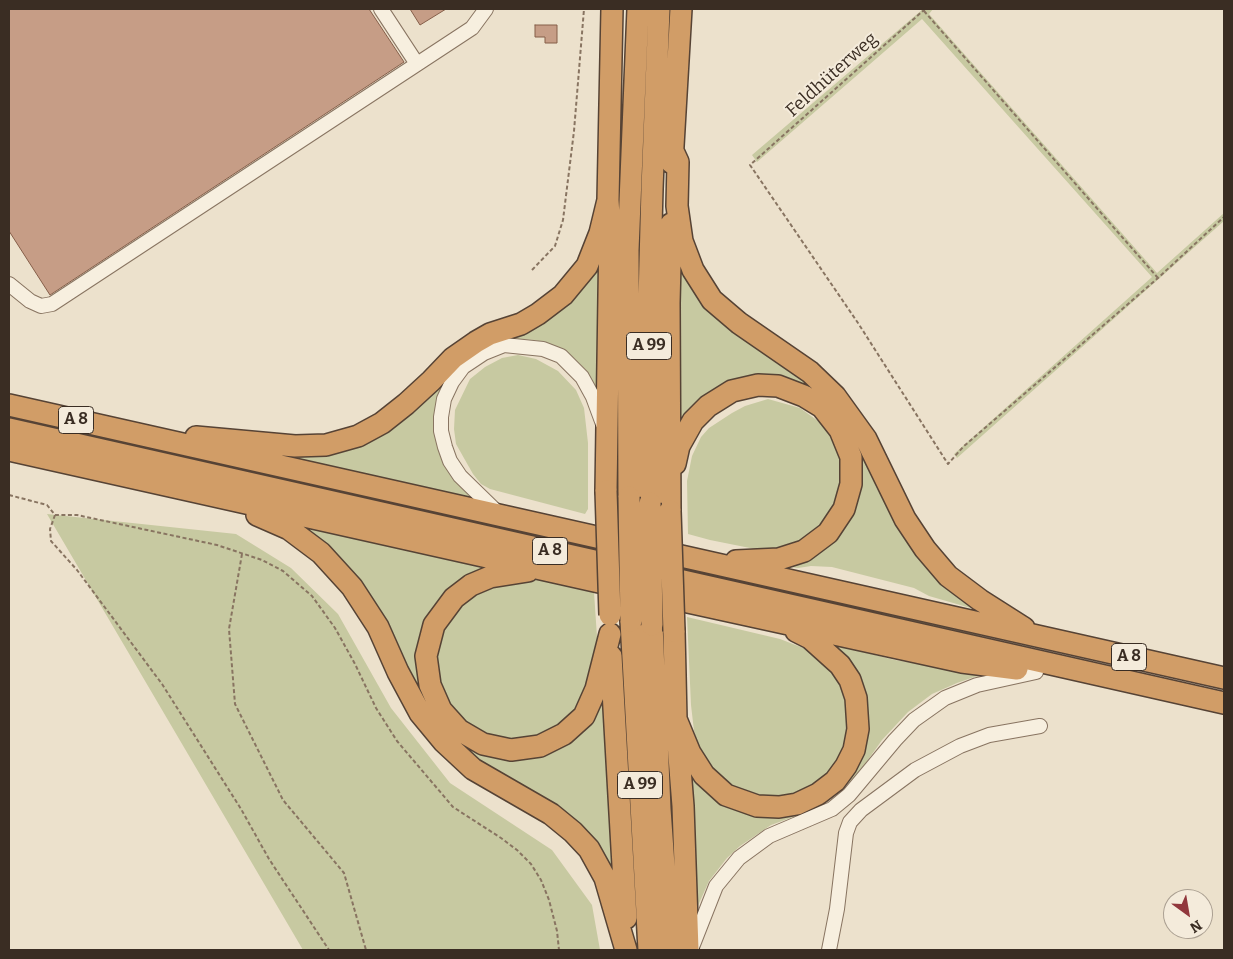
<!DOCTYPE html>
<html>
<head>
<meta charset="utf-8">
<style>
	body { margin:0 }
	#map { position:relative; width:1233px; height:959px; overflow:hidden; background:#ece1cc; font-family:Bitter,serif }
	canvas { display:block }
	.frame { position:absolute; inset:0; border:10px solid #3a2d23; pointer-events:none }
	.north { position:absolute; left:1163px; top:889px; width:50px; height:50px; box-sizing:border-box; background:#f4ebdb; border:1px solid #aa9f91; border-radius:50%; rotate:148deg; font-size:14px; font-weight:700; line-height:20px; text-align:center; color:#3a2d23 }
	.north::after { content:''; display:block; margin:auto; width:18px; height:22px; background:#91373c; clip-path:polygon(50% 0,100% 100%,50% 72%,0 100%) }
</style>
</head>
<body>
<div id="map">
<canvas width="1233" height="959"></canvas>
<div class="frame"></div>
<div class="north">N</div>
</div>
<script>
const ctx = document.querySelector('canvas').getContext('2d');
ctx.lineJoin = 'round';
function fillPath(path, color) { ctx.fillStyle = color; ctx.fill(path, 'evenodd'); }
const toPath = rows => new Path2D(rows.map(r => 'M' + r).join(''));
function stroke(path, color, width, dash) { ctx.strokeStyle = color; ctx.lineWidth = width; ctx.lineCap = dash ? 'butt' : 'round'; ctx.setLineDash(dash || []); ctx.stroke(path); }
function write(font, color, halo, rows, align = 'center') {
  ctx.font = font + ' Bitter,serif'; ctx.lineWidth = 4; ctx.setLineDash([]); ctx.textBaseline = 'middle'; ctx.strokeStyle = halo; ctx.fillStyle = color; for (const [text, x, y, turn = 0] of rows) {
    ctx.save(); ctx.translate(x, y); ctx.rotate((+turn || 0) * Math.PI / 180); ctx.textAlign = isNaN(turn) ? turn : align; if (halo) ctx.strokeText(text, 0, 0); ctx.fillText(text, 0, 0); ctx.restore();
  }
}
const green = toPath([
	[923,9,933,9,929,14,1157,273,1224,213,1224,221,957,458,954,454,1152,277,922,19,757,162,752,155],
	[604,241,602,404,593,382,586,370,574,358,556,347,535,340,515,339,497,342,466,359,453,372,438,398,435,426,438,450,448,470,461,487,477,500,257,449,257,448,289,450,320,450,348,444,369,436,394,422,411,409,449,370,465,357,496,340,530,325,552,312,580,285,592,266],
	[677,259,820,392,974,609,929,596,914,588,832,567,811,566,798,568,783,566,839,535,849,432,755,381,678,437],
	[518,355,536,359,558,371,576,390,584,408,588,443,588,509,585,514,490,489,481,484,473,474,456,444,454,429,455,410,470,379,485,367,502,358],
	[768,399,800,408,818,421,832,435,842,451,845,474,829,520,805,541,783,550,760,550,710,540,688,534,687,481,692,456,701,437,709,428,732,413,745,406],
	[9,414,594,546,594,552,9,420],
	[47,514,236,534,291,568,338,614,391,708,450,783,552,850,592,905,600,950,303,950],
	[296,523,497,567,432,617,430,704,528,756,605,689,618,886,511,785,455,743],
	[686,567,977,632,976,638,685,573],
	[534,579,594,592,598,652,595,676,572,719,528,742,490,740,458,720,436,685,436,635,476,589],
	[687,617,780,639,811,651,838,677,845,692,850,734,833,771,797,795,756,799,717,779,701,753,694,731,691,705],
	[835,645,895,660,987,675,974,677,957,683,932,694,908,712,882,740,858,774,836,794,804,813,771,825,740,846,727,858,709,881,696,910,691,779,797,812,868,728,866,700,835,648]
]);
const building = toPath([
	[9,9,369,9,404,62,50,295,9,231,9,9],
	[410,9,446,9,420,25,410,9],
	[535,25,557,25,557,43,545,43,545,37,535,37,535,25]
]);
const path = toPath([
	[925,9,750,165,858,323,948,464,963,447,1158,278,1224,217],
	[924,11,1158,278],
	[532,270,555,246,563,220,574,131,584,9],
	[9,495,47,505,55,515,77,515,217,545,262,560,283,571,312,596,335,628,355,664,376,708,397,741,453,807,501,838,517,850,531,864,541,880,549,900,557,931,559,950],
	[55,515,50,529,51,541,77,570,162,684,241,809,269,859,329,950],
	[242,554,229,629,235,704,283,800,344,873,366,950]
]);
const minor = toPath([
	[381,9,417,64],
	[9,284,30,301,41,306,52,304,472,28,486,9],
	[498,513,460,476,450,461,445,447,441,431,441,417,444,399,452,382,463,367,484,353,504,345,543,349,561,356,582,377,593,397,603,424],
	[692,947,716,886,739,858,769,836,832,809,849,795,895,740,914,720,945,698,977,685,1036,672],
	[829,950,837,909,846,833,850,822,861,810,915,770,960,746,989,735,1040,726]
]);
const highway = toPath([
	[672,149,678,162,677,206,682,241,693,270,712,300,739,323,810,372,835,396,866,439,905,519,925,549,948,576,980,600,1024,628],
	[672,163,681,9],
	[9,405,1224,678],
	[9,429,1224,703],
	[196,437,295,446,326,445,358,436,382,423,406,404,431,381,453,358,476,342,490,334,521,324,538,314,563,295,587,266,600,233,608,200],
	[9,450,626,588],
	[675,464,679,446,693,421,708,406,732,391,758,385,778,386,804,396,822,407,840,430,851,457,851,484,844,509,828,533,804,551,779,559,736,561],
	[606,491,610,231,608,200,612,9],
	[629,497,628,250,638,9],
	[650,503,649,300,652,189,659,9],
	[670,511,669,303,671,224],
	[257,515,289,529,321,553,352,587,378,627,398,672,420,713,444,742,473,769,551,814,573,832,589,849,605,878,626,950],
	[528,571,490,577,471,585,454,598,434,625,426,656,430,685,441,710,459,730,483,744,511,750,540,746,564,734,584,716,596,689,610,634],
	[656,595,962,662,1017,669],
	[631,621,649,950],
	[652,625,660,809,670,950],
	[674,631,676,719,683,806,688,950],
	[611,656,626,918],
	[676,719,690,753,704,775,726,795,757,806,779,807,797,804,818,794,835,781,846,766,854,750,858,729,856,698,850,680,840,665,810,638,796,631]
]);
const highwayBridge = toPath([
	[606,491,610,615],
	[629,497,631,621],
	[650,503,652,625],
	[670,511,674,631]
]);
const shields = [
	[649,346,45],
	[76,420,35],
	[550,551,35],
	[1129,657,35],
	[640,785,45]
];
const shieldNames = [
	["A 99",649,346],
	["A 8",76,420],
	["A 8",550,551],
	["A 8",1129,657],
	["A 99",640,785]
];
const streetNames = [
	["Feldhüterweg",832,75,-42]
];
fillPath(green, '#c7c9a1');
fillPath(building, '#c69d86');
stroke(building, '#855e49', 1);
stroke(minor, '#887461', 16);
stroke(highway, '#564335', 24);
stroke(path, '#887461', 2, [4, 2.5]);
stroke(minor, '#f7efdf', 14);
stroke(highway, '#d19d67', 21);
stroke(highwayBridge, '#564335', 24, []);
stroke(highwayBridge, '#d19d67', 21);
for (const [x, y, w] of shields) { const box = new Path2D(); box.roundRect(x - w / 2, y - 13.5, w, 27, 4); ctx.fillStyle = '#f4ebdb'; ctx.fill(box); stroke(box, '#3a2d23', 1); }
write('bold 16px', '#3a2d23', null, shieldNames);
write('18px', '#3a2d23', '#f4ebdb', streetNames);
</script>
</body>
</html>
